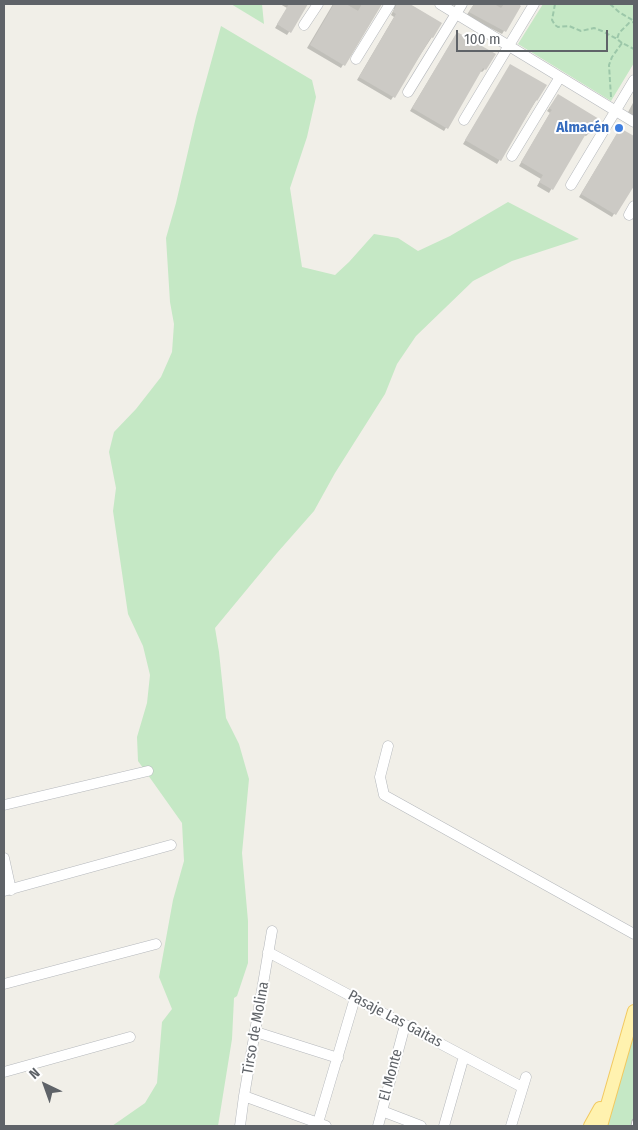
<!DOCTYPE html>
<html>
<head>
<meta charset="utf-8">
<style>
	body { margin:0 }
	#map { position:relative; width:638px; height:1130px; overflow:hidden; background:#f1efe8; font-family:"Fira Sans Condensed",sans-serif }
	canvas { display:block }
	.frame { position:absolute; inset:0; border:5px solid #5f6368; pointer-events:none }
	.north { position:absolute; left:20px; top:1060px; width:50px; height:50px; -webkit-text-stroke:4px #fff; paint-order:stroke; rotate:318deg; font-size:14px; font-weight:700; line-height:20px; text-align:center; color:#5f6368 }
	.north::after { content:''; display:block; margin:auto; width:18px; height:22px; background:#5f6368; clip-path:polygon(50% 0,100% 100%,50% 72%,0 100%) }
	.scale { position:absolute; left:456px; top:30px; width:152px; height:22px; box-sizing:border-box; border:2px solid #5f6368; border-top:0; padding-left:6px; font-size:15px; line-height:18px; white-space:nowrap; color:#5f6368; -webkit-text-stroke:4px #fff; paint-order:stroke }
</style>
</head>
<body>
<div id="map">
<canvas width="638" height="1130"></canvas>
<div class="frame"></div>
<div class="north">N</div>
<div class="scale">100 m</div>
</div>
<script>
const ctx = document.querySelector('canvas').getContext('2d');
ctx.lineJoin = 'round';
function fillPath(path, color) { ctx.fillStyle = color; ctx.fill(path, 'evenodd'); }
const toPath = rows => new Path2D(rows.map(r => 'M' + r).join(''));
function stroke(path, color, width, dash) { ctx.strokeStyle = color; ctx.lineWidth = width; ctx.lineCap = dash ? 'butt' : 'round'; ctx.setLineDash(dash || []); ctx.stroke(path); }
function write(font, color, halo, rows, align = 'center') {
  ctx.font = font + ' "Fira Sans Condensed",sans-serif'; ctx.lineWidth = 4; ctx.setLineDash([]); ctx.textBaseline = 'middle'; ctx.strokeStyle = halo; ctx.fillStyle = color; for (const [text, x, y, turn = 0] of rows) {
    ctx.save(); ctx.translate(x, y); ctx.rotate((+turn || 0) * Math.PI / 180); ctx.textAlign = isNaN(turn) ? turn : align; if (halo) ctx.strokeText(text, 0, 0); ctx.fillText(text, 0, 0); ctx.restore();
  }
}
const green = toPath([
	[231,4,262,4,264,24],
	[543,4,634,4,634,63,611,101,518,44],
	[221,26,312,80,316,97,307,137,290,188,302,267,335,275,349,262,374,234,398,238,418,251,450,236,508,202,579,239,512,261,473,281,416,336,397,364,385,394,335,473,314,511,277,553,215,628,219,652,226,718,239,744,249,779,242,853,248,921,248,963,237,996,234,998,232,1039,218,1126,112,1126,145,1103,157,1083,162,1022,172,1009,159,977,173,900,184,861,182,823,138,761,137,737,147,703,150,675,143,646,128,614,113,511,116,488,109,452,114,432,136,409,161,377,172,352,174,324,170,302,166,238,176,203,196,117],
	[634,1017,634,1126,604,1126]
]);
const shadow = toPath([
	[280,4,307,4,287,35,275,28,287,8],
	[333,4,380,4,341,68,307,48],
	[392,4,409,4,441,23,391,100,357,80,394,17,391,15,394,9],
	[474,4,521,4,502,34,466,16],
	[457,33,485,69,482,72,480,71,444,131,410,111],
	[510,66,545,86,497,164,463,144],
	[558,96,598,119,589,133,586,136,583,135,549,193,537,186,541,179,519,166,550,113,547,111],
	[634,101,634,119,627,114],
	[620,129,634,138,634,182,612,217,579,197]
]);
const building = toPath([
	[289,4,308,4,291,33,277,24],
	[334,4,346,4,358,11,362,4,382,4,345,66,310,45],
	[397,4,410,4,442,23,433,38,431,37,395,98,359,77,396,14,393,12],
	[474,4,494,4,501,8,504,4,517,4,521,6,506,32,469,12],
	[457,32,496,54,486,70,483,68,448,129,412,108],
	[510,64,547,85,537,101,536,100,501,161,465,140],
	[558,94,599,119,590,134,587,132,553,190,539,182,543,175,521,162,551,111,552,110,549,108],
	[620,128,634,136,634,186,616,215,581,194]
]);
const path = toPath([
	[555,4,552,20,555,25,558,27,569,26,581,31,594,28,602,31,617,39],
	[610,4,619,12,634,21],
	[622,43,617,39,619,33,629,23,634,22],
	[611,97,609,65,612,57,622,43,634,49]
]);
const minor = toPath([
	[440,4,634,122],
	[304,25,318,4],
	[356,59,390,4],
	[408,92,462,4],
	[464,120,534,4],
	[512,156,560,77],
	[571,185,634,80],
	[629,215,634,206],
	[388,746,380,777,384,795,634,934],
	[4,805,148,771],
	[4,858,11,890],
	[4,891,171,845],
	[268,952,522,1087],
	[4,984,156,944],
	[256,1032,338,1058],
	[4,1072,130,1037],
	[244,1096,326,1126],
	[382,1111,421,1126],
	[240,1126,244,1096,272,931],
	[317,1126,355,998],
	[378,1126,405,1025],
	[444,1126,464,1056],
	[511,1126,526,1077]
]);
const major = toPath([
	[590,1126,600,1108],
	[601,1126,634,1011]
]);
const rail = toPath([
	[633,1126,634,1121]
]);
const markers = [
	[619,128,5,"#3f7fe0"]
];
const shopNames = [
	["Almacén",609,128]
];
const streetNames = [
	["Pasaje Las Gaitas",395,1019,28],
	["Tirso de Molina",256,1028,-80],
	["El Monte",391,1075,-75]
];
fillPath(green, '#c5e8c5');
fillPath(shadow, '#0003');
fillPath(building, '#cccac5');
stroke(minor, '#b5b8bc', 11);
stroke(major, '#f2c960', 14);
stroke(path, '#9cc7a9', 2, [5, 2.5]);
stroke(minor, '#fff', 10);
stroke(major, '#fff2af', 12);
stroke(rail, '#b6b7b8', 5);
stroke(rail, '#fff', 3, [9]);
for (const [x, y, r, color] of markers) { const dot = new Path2D(); dot.arc(x, y, r, 0, 2 * Math.PI); ctx.fillStyle = color; ctx.fill(dot); stroke(dot, '#fff', 2); }
write('bold 15px', '#366cbe', '#fff', shopNames, 'right');
write('15px', '#5f6368', '#fff', streetNames);
</script>
</body>
</html>
